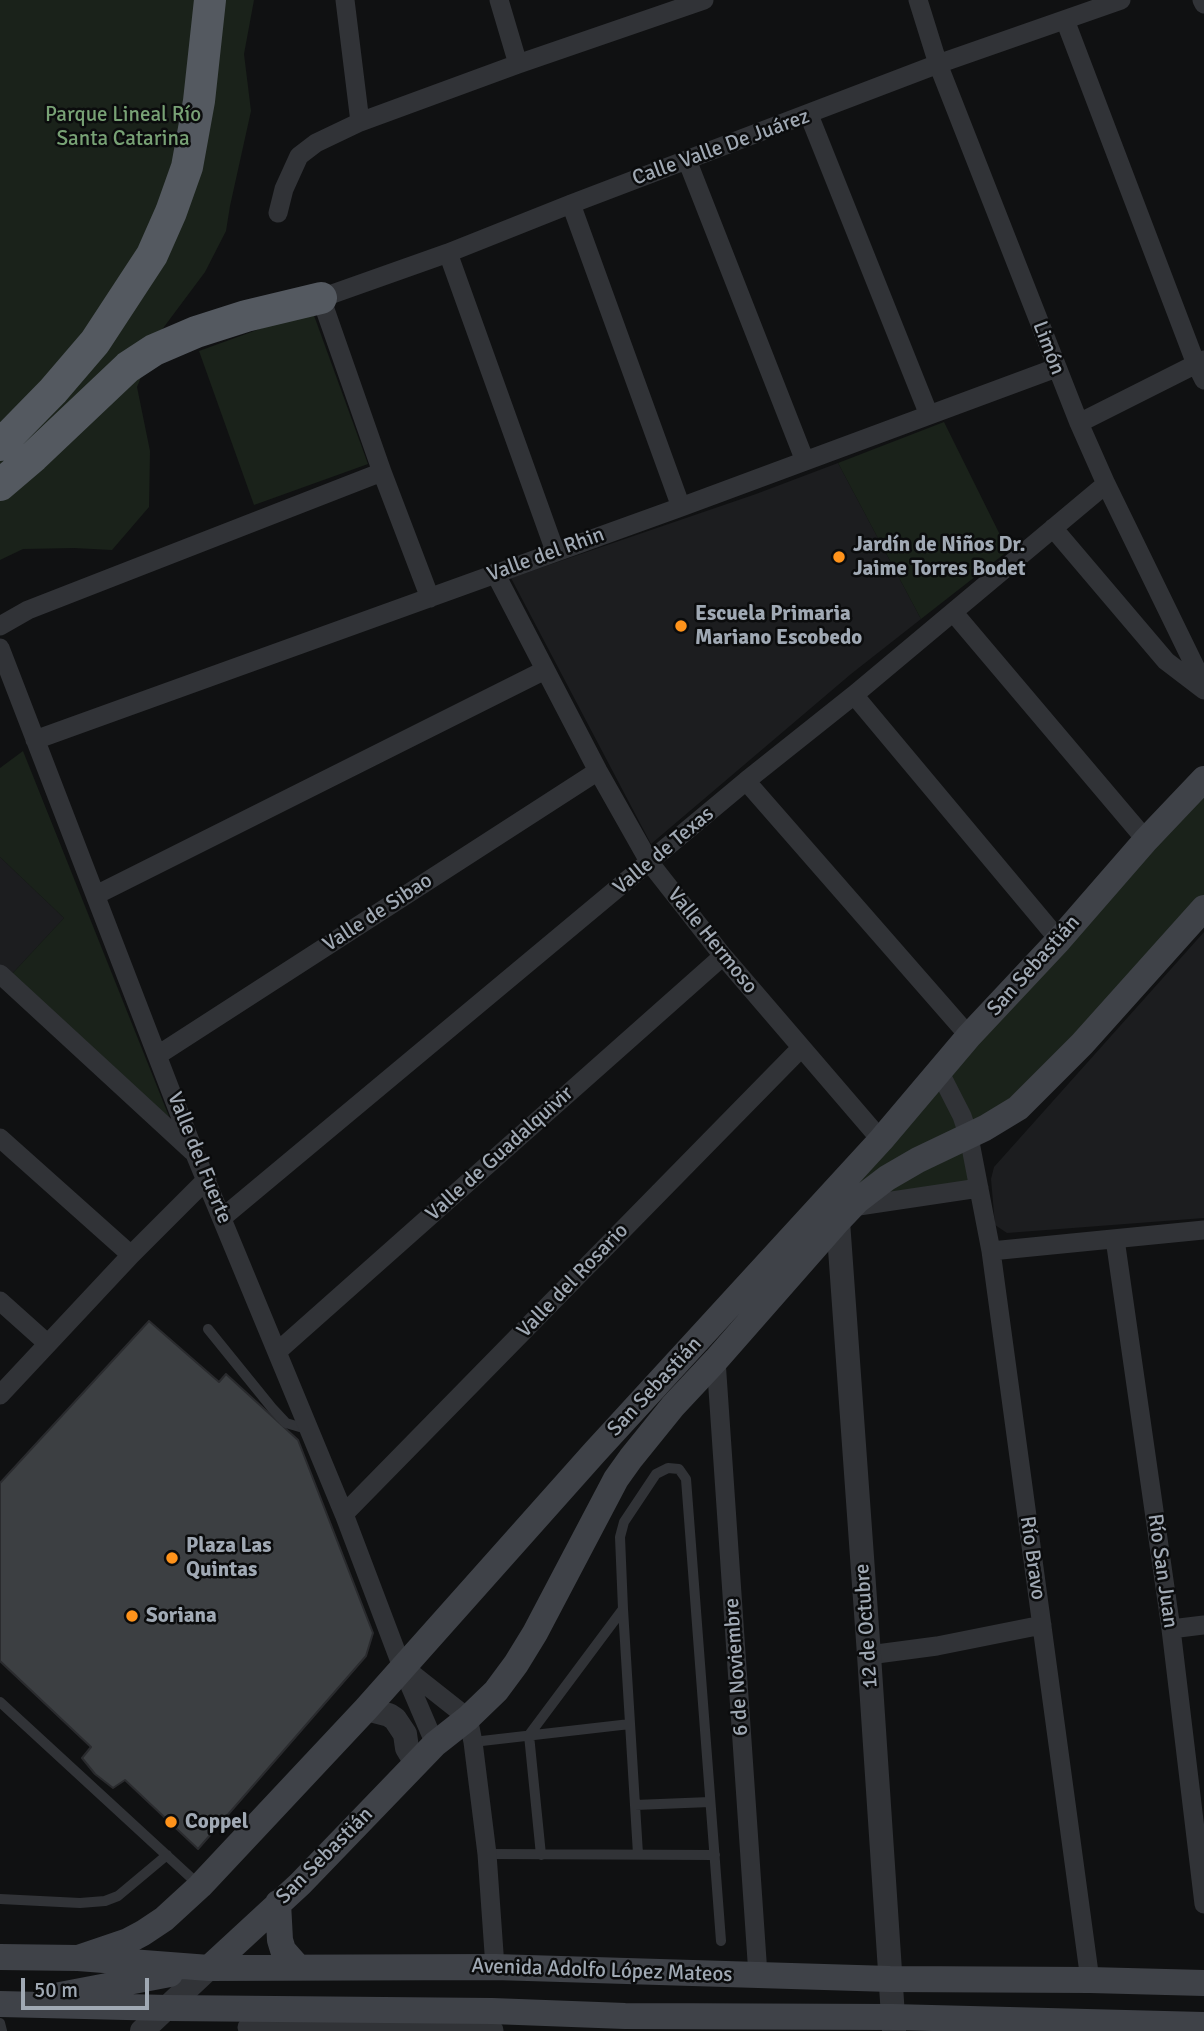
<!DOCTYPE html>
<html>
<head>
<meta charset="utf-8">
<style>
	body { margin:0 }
	#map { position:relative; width:1204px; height:2031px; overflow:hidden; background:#101112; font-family:Signika,sans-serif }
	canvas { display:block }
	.scale { position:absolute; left:21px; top:1978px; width:128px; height:32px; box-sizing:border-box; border:4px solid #a0a9b4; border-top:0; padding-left:9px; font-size:21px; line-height:24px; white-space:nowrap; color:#a0a9b4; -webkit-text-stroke:5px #0b0c0d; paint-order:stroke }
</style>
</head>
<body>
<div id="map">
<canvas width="1204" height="2031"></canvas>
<div class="scale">50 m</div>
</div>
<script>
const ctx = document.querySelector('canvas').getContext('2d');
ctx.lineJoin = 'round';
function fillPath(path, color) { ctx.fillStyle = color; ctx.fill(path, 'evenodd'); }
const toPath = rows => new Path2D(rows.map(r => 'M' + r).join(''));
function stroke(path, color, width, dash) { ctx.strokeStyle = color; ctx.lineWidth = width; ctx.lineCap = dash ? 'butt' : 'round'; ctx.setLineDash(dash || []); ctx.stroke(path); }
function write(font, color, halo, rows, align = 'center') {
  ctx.font = font + ' Signika,sans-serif'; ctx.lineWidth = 5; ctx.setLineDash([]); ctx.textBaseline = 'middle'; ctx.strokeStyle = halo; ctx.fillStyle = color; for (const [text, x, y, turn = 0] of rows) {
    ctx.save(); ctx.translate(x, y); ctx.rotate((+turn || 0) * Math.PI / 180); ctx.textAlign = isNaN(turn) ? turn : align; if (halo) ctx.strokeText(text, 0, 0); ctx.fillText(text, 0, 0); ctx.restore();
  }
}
const built = toPath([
	[838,463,921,619,851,674,651,844,511,578,756,494],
	[0,857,64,918,11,975,0,965],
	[1204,932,1204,1218,1007,1233,995,1225,991,1179,994,1167]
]);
const green = toPath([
	[0,0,254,0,244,54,251,111,230,206,226,231,205,272,158,335,137,387,150,451,149,507,112,550,74,548,23,549,0,560],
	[312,310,368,464,254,505,199,351],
	[944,422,1008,551,921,619,838,463],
	[23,751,174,1129,11,975,64,918,0,857,0,768],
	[1204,779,1204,907,1054,1074,969,1137,979,1188,852,1207,836,1189]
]);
const building = toPath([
	[149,1321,219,1382,226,1374,298,1440,373,1633,366,1656,198,1849,125,1780,113,1788,95,1774,82,1758,91,1747,0,1661,0,1483,149,1321]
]);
const service = toPath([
	[208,1329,272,1408,286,1423,310,1430],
	[0,1702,200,1886],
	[473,1742,630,1724],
	[635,1805,710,1802],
	[487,1854,715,1855],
	[638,1854,623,1609,620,1537,624,1522,656,1474,668,1468,679,1469,686,1479,721,1941],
	[541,1855,529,1735,623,1609],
	[0,1899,80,1903,105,1901,118,1896,167,1855],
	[0,2023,2,2031]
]);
const minor = toPath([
	[345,0,360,122],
	[499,0,518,64],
	[918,0,938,64,1079,423,1106,484,1204,685],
	[1202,0,1204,4],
	[1065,20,1196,364,1204,380],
	[809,115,929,415],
	[687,160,805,461],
	[571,204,681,507],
	[278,213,284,189,299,156,316,143,360,122,518,64,704,0],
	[448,253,555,551],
	[1079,423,1204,360],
	[1053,528,1166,661,1204,690],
	[495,573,598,771,650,863,723,956,881,1140],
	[430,598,382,472,321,298,448,253,571,204,938,64,1121,0],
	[953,612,1146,840],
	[0,626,28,610,382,472],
	[0,648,195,1154,344,1514,402,1667,435,1744],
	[854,695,1059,940],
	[35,740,681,507,1056,368],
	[746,781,969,1036],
	[96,895,545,670],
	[0,974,192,1151],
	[158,1055,598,771],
	[939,1071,962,1116,969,1137,991,1251,1090,1980],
	[0,1138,131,1255],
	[852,1207,979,1188],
	[222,1218,746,781,854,695,1106,484],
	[1115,1239,1171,1629,1204,1904],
	[991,1251,1204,1230],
	[0,1301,48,1344],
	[278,1351,723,956],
	[716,1360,758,1975],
	[0,1395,131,1255,207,1179],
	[344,1514,801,1048],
	[1171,1629,1204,1625],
	[869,1655,937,1646,1042,1625],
	[406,1669,468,1718,473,1742,487,1854,495,1967],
	[247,2027,494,2030]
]);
const tertiary = toPath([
	[838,1221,869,1655,894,2031],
	[366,1709,389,1715,395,1719,405,1734,407,1748,416,1763],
	[142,2031,209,1968]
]);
const secondary = toPath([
	[278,1903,280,1940,283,1950,298,1967],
	[0,1957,78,1958,209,1968,495,1967,890,1979,1090,1980,1204,1983],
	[78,1958,128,1941,143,1933,164,1919,200,1886,366,1709,594,1453,881,1140,969,1036,1059,940,1146,840,1204,779],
	[209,1968,300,1884,435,1744,468,1718,496,1691,516,1664,535,1633,616,1479,631,1458,673,1406,716,1360,838,1221,857,1201,887,1178,918,1160,985,1128,1018,1108,1082,1044,1204,908],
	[60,1995,170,1974],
	[0,2004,168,2008,492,2011,625,2016,893,2017,1204,2025]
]);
const trunk = toPath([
	[0,445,53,391,95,342,152,255,171,212,187,167,199,101,210,0],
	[0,485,34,456,128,367,154,350,196,332,246,316,321,298]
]);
const markers = [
	[839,557,7,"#ff931b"],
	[681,626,7,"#ff931b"],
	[172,1558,7,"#ff931b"],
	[132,1616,7,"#ff931b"],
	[171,1822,7,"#ff931b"]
];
const parkNames = [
	["Parque Lineal Río",123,115],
	["Santa Catarina",123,139]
];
const streetNames = [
	["Calle Valle De Juárez",721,148,-20],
	["Limón",1048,348,69],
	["Valle del Rhin",546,555,-20],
	["Valle de Texas",664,851,-40],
	["Valle de Sibao",378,913,-33],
	["Valle Hermoso",712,941,51],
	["San Sebastián",1034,966,-48],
	["Valle de Guadalquivir",500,1154,-42],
	["Valle del Fuerte",199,1158,68],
	["Valle del Rosario",573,1281,-46],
	["San Sebastián",655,1387,-47],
	["Río Bravo",1032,1558,82],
	["Río San Juan",1162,1571,82],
	["12 de Octubre",867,1626,-94],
	["6 de Noviembre",737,1667,-94],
	["San Sebastián",325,1856,-45],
	["Avenida Adolfo López Mateos",602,1971,2]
];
const poiNames = [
	["Jardín de Niños Dr.",853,545],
	["Jaime Torres Bodet",853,569],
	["Escuela Primaria",695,614],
	["Mariano Escobedo",695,638],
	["Plaza Las",186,1546],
	["Quintas",186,1570],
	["Soriana",146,1616],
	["Coppel",185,1822]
];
fillPath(built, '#1c1d1f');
fillPath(green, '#1a221a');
fillPath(building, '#3c3f42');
stroke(building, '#2a2b2e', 2);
stroke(service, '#313337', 10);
stroke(minor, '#313337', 19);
stroke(tertiary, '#313337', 24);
stroke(secondary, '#3f4248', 26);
stroke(trunk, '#545960', 32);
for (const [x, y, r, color] of markers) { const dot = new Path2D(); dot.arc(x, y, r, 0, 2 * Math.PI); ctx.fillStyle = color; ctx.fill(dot); stroke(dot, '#0b0c0d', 2.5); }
write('21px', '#78a275', '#0b0c0d', parkNames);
write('21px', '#a0a9b4', '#0b0c0d', streetNames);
write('bold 21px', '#a0a9b4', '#0b0c0d', poiNames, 'left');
</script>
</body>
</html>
